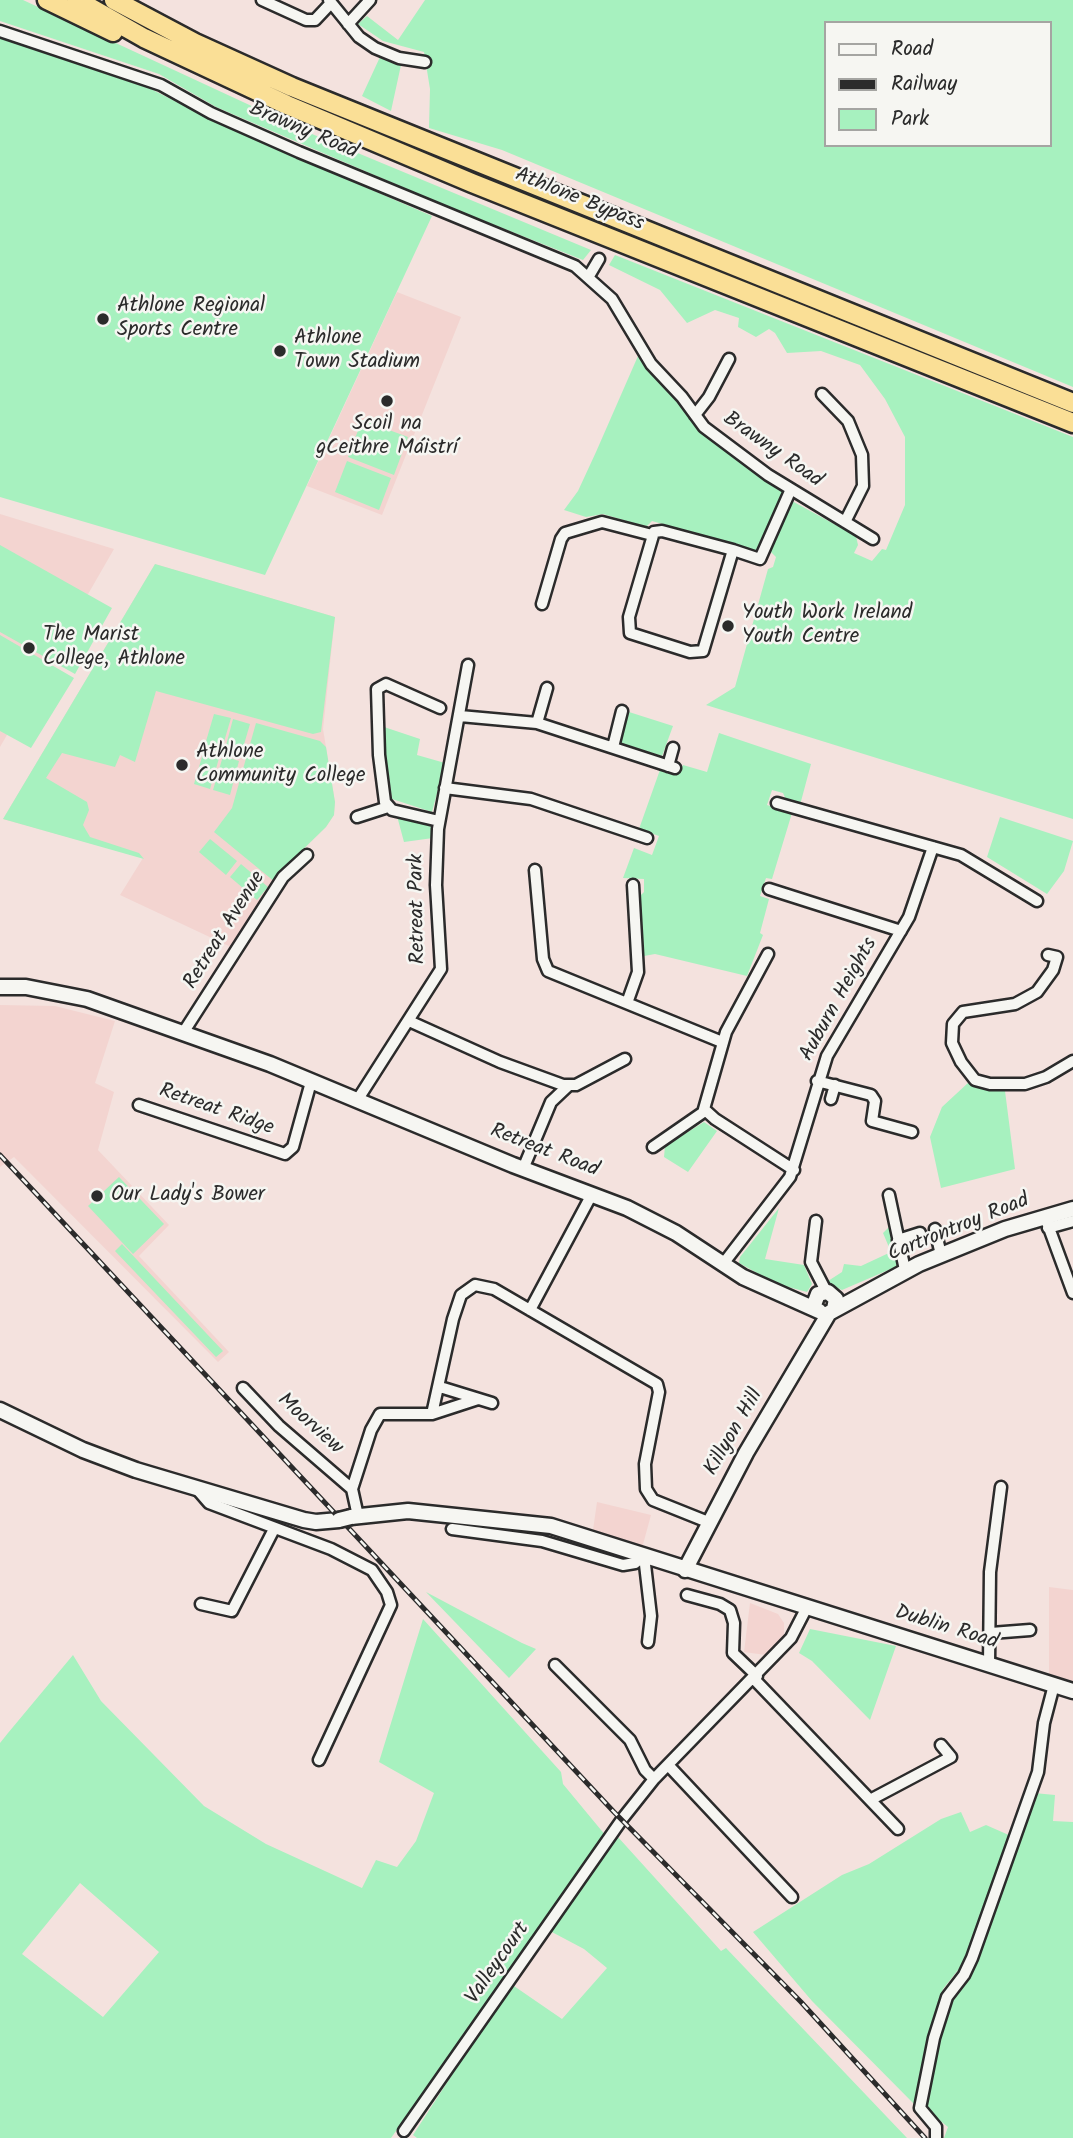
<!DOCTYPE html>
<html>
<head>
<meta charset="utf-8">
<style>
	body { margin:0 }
	#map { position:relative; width:1073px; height:2138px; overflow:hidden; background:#f4e2de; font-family:Kalam,sans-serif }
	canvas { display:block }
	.legend { position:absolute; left:824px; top:21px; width:228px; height:126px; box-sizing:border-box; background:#f6f6f2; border:2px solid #a5a5a2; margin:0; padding:9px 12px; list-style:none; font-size:21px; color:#2b2b2b }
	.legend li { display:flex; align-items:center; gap:14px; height:35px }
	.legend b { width:35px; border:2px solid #a5a5a2 }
</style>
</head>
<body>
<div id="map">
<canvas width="1073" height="2138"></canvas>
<ul class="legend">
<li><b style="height:9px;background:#f6f6f2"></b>Road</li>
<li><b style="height:9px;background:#2b2b2b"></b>Railway</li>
<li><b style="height:19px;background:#a7f1bf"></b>Park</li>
</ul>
</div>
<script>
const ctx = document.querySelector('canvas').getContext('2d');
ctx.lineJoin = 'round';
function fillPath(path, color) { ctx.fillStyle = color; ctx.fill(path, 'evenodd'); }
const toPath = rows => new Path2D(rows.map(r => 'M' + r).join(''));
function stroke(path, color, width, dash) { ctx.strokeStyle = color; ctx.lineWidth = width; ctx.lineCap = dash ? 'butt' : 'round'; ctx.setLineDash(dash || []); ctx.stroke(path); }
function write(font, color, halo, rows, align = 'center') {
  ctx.font = font + ' Kalam,sans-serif'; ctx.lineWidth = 5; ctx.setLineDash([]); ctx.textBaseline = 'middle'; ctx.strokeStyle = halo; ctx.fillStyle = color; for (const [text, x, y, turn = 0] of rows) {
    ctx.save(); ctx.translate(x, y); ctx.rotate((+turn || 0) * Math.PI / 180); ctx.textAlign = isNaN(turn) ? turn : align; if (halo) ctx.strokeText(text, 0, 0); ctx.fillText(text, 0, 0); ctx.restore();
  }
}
const built = toPath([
	[397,292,461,317,382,515,307,486],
	[0,514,114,549,0,747],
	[155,564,335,617,323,729,335,802,334,815,326,827,286,866,249,916,231,947,120,895,143,858,3,819],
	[0,1005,55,1006,115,1021,95,1083,114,1092,98,1150,169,1225,139,1256,229,1352,218,1362,14,1157,0,1167],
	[597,1502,651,1515,642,1548,593,1530],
	[1049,1587,1073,1590,1073,1681,1049,1674],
	[750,1603,778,1614,784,1623,784,1635,766,1655,744,1652]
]);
const green = toPath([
	[0,0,23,0,312,134,591,250,583,260,444,205,216,107,159,74,0,21],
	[425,0,1073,0,1073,387,502,150,429,128,430,89,424,52,383,41,358,24,367,16,398,40],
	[826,23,1050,23,1050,145,826,145],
	[0,38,151,89,224,126,432,216,265,575,0,497],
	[380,57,401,65,391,111,362,96],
	[615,255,1073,437,1073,819,706,705,735,687,768,569,773,567,776,557,770,551,792,501,856,536,858,545,854,553,872,561,882,549,886,550,905,505,905,437,885,399,860,365,821,351,787,353,775,333,769,329,756,337,738,327,739,318,715,310,687,323,660,290,609,265],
	[638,356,683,403,697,426,782,488,782,495,757,551,652,521,647,526,640,525,603,514,586,517,564,510,578,491,596,452],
	[362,420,408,437,394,475,348,457],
	[347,461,391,478,379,510,335,492],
	[0,545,112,608,75,674,0,632],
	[155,564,335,617,321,732,313,734,156,691,135,762,120,755,115,767,62,753,46,778,87,802,89,810,83,825,90,837,139,853,144,859,3,819],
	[0,635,74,678,31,748,0,731],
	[629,712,673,726,662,756,620,743],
	[214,714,231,718,221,752,204,748],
	[233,719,250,724,240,758,224,753],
	[256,723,320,741,326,747,335,802,334,815,326,827,286,866,275,882,214,832,232,808],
	[381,726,420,739,417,755,445,763,432,812,392,799],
	[719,733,811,764,800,805,787,802,783,793,772,790,767,805,792,813,772,879,766,878,760,896,769,899,760,933,763,935,747,976,655,954,644,956,640,896,644,892,644,879,623,878,634,848,652,855,659,836,639,829,661,767,679,773,683,765,707,772],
	[204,750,220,755,210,789,194,784],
	[223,756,239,761,230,795,213,790],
	[397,816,431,826,433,838,404,842],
	[1000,817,1073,841,1064,871,1047,894,987,857],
	[210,839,237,861,226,875,199,852],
	[241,864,268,887,257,900,230,877],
	[969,1082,987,1090,1005,1091,1015,1169,941,1188,930,1137,942,1107],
	[704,1122,717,1131,688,1172,664,1157,665,1146],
	[119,1177,164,1224,133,1254,88,1206],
	[779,1208,765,1259,804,1265,812,1284,807,1292,777,1284,739,1263,740,1257],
	[890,1226,900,1265,842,1290,829,1284,828,1281,842,1272,844,1264,861,1266,891,1252,883,1233],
	[122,1244,223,1351,216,1357,115,1251],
	[426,1592,522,1643,536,1649,509,1678],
	[423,1619,561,1772,563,1784,606,1836,391,2138,0,2138,0,1743,8,1733,73,1655,101,1701,204,1806,266,1844,362,1888,376,1860,397,1867,416,1841,434,1793,379,1762],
	[80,1883,159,1952,103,2017,22,1954],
	[810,1629,896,1646,870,1720,812,1661,799,1653],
	[1034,1793,1055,1795,1053,1821,1073,1822,1073,2138,944,2138,948,2127,928,2111,928,2089,944,2013],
	[961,1812,970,1832,986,1825,1011,1836,966,1960,943,1989,915,2105,812,2001,753,1932,842,1875,869,1864,941,1819],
	[617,1836,721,1951,726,1948,907,2138,417,2138,413,2135,511,1984,562,2019,607,1968,584,1949,550,1931]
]);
const street = toPath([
	[262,0,306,20,315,20,331,3],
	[329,0,359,37,375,48,399,58,425,62],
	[348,24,370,0],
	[0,31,161,85,211,113,299,152,575,266,612,299,651,364,682,397,704,427,768,475,873,539],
	[589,276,599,259],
	[822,394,848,421,862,455,863,486,845,522],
	[695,415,709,397,729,359],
	[733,550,703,651,690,652,630,633,629,617,654,532,662,531,733,550,760,559,791,489],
	[542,604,561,539,565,533,602,522,652,535],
	[460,716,537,723,675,768],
	[537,723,547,688],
	[613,747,622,711],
	[668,766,673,748],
	[445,788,531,799,647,838],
	[777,803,961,855,1037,901],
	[357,817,388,807],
	[439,821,392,810,385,802,379,755,377,689,386,684,440,708],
	[535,870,543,959,548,971,722,1042],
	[769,889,901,931],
	[768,954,726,1032,704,1109,715,1119,794,1170],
	[1048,955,1057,957,1053,970,1037,992,1015,1004,963,1012,953,1024,952,1043,961,1062,975,1080,990,1084,1025,1084,1046,1077,1073,1061],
	[627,1003,638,972,633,885],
	[409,1021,500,1062,563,1085,576,1085,625,1059],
	[183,1033,283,877,307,855],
	[817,1081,871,1095,875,1101,872,1121,912,1132],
	[358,1099,441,969,436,885,438,829,468,665],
	[831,1099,835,1085],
	[139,1105,285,1154,293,1147,311,1082],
	[653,1147,705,1111],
	[523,1169,551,1102,569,1085],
	[889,1195,905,1270],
	[1045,1217,1073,1293],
	[816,1221,811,1262,826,1291],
	[1048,1228,1073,1221],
	[935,1229,941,1255],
	[898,1240,920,1233],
	[723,1264,790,1177,827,1056,909,917,933,847],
	[530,1310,592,1194],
	[440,1387,492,1403],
	[243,1388,279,1426,352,1489,358,1516],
	[432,1414,453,1319,461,1295,475,1285,494,1289,657,1384,659,1392,645,1464,646,1489,653,1500,708,1522],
	[196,1488,209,1503,331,1549,372,1570,387,1592,391,1605,319,1760],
	[352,1489,371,1430,380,1414,432,1414,478,1399],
	[452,1529,542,1541,623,1565,635,1563,644,1556],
	[644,1556,651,1616,648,1642],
	[687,1595,720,1604,730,1610,734,1623,733,1653,757,1676],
	[201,1604,232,1611,274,1529],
	[991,1633,1030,1630],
	[989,1664,990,1572,1001,1487],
	[555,1665,630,1740,645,1770,654,1779],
	[754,1679,898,1829],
	[669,1766,792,1897],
	[870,1800,951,1757,941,1745],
	[404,2131,623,1818,654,1779,791,1638,807,1607],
	[936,2138,936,2127,920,2108,934,2038,947,1997,964,1975,972,1958,1038,1772,1044,1723,1054,1685]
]);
const secondary = toPath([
	[0,987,26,987,87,999,270,1064,513,1165,627,1208,676,1233,743,1277,819,1311],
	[815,1302,818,1294,828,1292,836,1299,834,1309],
	[0,1410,83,1450,136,1470,304,1520,316,1522,339,1520],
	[351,1517,408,1511,551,1526,1073,1691],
	[685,1570,746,1453,829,1313,919,1264,1005,1229,1073,1209]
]);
const highway = toPath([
	[47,0,113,32],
	[77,0,144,38,287,105,472,183,1073,423],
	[114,0,195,43,292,87,1073,403]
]);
const rail = toPath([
	[0,1155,614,1812,801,2002,925,2138]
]);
const secondaryBridge = toPath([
	[339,1520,351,1517]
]);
const markers = [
	[103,319,7,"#2b2b2b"],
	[280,351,7,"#2b2b2b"],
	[387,401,7,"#2b2b2b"],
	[728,626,7,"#2b2b2b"],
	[29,648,7,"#2b2b2b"],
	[182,765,7,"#2b2b2b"],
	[97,1196,7,"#2b2b2b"]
];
const streetNames = [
	["Brawny Road",303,132,23],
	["Athlone Bypass",579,201,22],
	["Brawny Road",772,451,35],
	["Retreat Park",419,909,-91],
	["Retreat Avenue",226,931,-58],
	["Auburn Heights",840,1000,-61],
	["Retreat Ridge",216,1111,19],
	["Retreat Road",544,1152,21],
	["Cartrontroy Road",959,1229,-22],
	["Moorview",309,1425,42],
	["Killyon Hill",735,1433,-60],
	["Dublin Road",946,1629,17],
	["Valleycourt",499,1964,-55]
];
const poiNames = [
	["Athlone Regional",117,307],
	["Sports Centre",117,331],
	["Athlone",294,339],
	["Town Stadium",294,363],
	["Scoil na",387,425,"center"],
	["gCeithre Máistrí",387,449,"center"],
	["Youth Work Ireland",742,614],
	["Youth Centre",742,638],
	["The Marist",43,636],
	["College, Athlone",43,660],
	["Athlone",196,753],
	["Community College",196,777],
	["Our Lady's Bower",111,1196]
];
fillPath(built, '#f3d4d0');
fillPath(green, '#a7f1bf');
stroke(street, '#2b2b2b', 15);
stroke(secondary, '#2b2b2b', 19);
stroke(highway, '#2b2b2b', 23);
stroke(street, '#f6f6f2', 10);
stroke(secondary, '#f6f6f2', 14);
stroke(highway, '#fadf96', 18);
stroke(rail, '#2b2b2b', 5);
stroke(rail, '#f6f6f2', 2.5, [8]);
stroke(secondaryBridge, '#2b2b2b', 19, []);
stroke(secondaryBridge, '#f6f6f2', 14);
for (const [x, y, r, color] of markers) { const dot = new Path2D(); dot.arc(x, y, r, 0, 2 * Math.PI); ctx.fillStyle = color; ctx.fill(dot); stroke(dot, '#f6f6f2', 2.5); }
write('21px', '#2b2b2b', '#f6f6f2', streetNames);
write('21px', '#2b2b2b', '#f6f6f2', poiNames, 'left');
</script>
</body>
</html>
